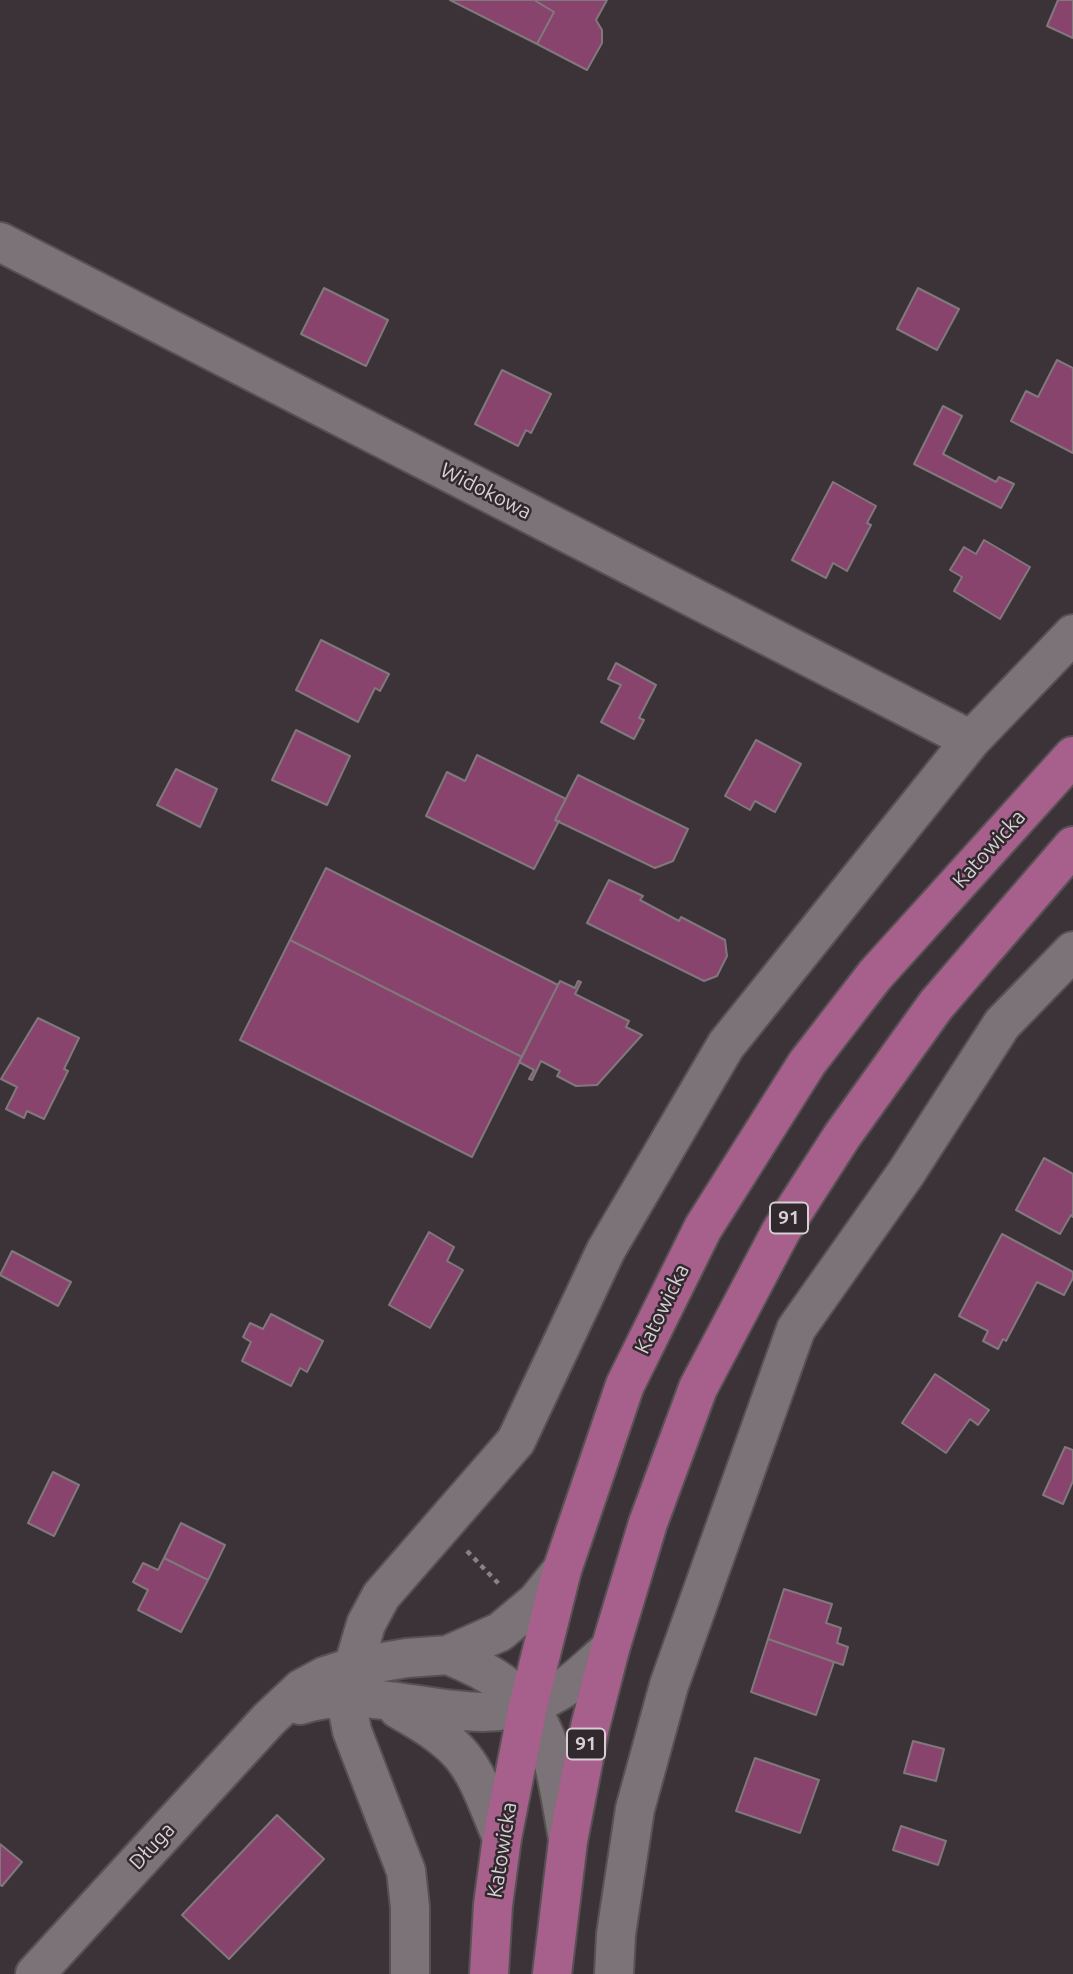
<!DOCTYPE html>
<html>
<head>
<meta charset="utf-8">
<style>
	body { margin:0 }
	canvas { display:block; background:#3b3337 }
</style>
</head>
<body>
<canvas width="1073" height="1974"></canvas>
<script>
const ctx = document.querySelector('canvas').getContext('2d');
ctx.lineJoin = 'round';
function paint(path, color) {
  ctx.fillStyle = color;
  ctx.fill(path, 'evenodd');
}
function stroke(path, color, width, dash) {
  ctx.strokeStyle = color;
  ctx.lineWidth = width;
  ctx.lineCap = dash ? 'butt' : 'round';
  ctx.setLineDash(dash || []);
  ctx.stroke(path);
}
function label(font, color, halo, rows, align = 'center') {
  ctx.font = font + ' Ubuntu,sans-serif';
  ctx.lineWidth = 5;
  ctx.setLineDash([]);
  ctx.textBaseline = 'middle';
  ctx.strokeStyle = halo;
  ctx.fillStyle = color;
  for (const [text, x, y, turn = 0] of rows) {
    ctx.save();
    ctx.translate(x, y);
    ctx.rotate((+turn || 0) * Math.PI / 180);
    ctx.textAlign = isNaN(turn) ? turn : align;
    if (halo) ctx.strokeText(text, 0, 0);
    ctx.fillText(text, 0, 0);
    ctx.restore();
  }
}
const building = new Path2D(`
	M450,0h84l20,12 -17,32z
	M534,0h73l-11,20 6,10v13l-15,27 -50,-26 17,-32z
	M1058,0h15v38l-26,-12z
	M324,288l64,32 -22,46 -65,-32z
	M918,288l41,21 -22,41 -40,-21z
	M1057,360l16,8v85l-62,-32 15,-30 12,6z
	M502,370l49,24 -20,39 -5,-3 -8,16 -43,-22z
	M943,406l19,10 -19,38 53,28 3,-5 15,7 -13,24 -87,-44z
	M833,482l43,24 -9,17 4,2 -24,46 -14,-8 -7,15 -34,-18z
	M984,540l46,27 -30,52 -46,-28 8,-14 -12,-7 14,-23 12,7z
	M321,640l68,34 -9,17 -5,-3 -17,34 -62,-32z
	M616,663l40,22 -17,33 5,2 -10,19 -33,-17 20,-37 -13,-6z
	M296,730l54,26 -23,49 -55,-25z
	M756,740l45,24 -26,48 -20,-11 -5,9 -25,-14z
	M477,755l89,44 -11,21 4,1 -25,48 -108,-53 21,-44 18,9z
	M176,769l41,20 -17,38 -43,-22z
	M578,775l110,54 -15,32 -18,7 -100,-48z
	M326,868l232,117 -36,72 -232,-117z
	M609,880l34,16 -3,4 39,21 2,-4 44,23 2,16 -10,20 -13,5 -117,-58z
	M290,940l232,117 -50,100 -232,-117z
	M560,981l15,7 3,-7 3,1 -6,12 54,27 -3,6 16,8 -45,50 -21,1 -19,-10 3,-5 -19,-10 -9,19 -3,-1 5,-9 -15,-8z
	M38,1018l41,20 -15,31 4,2 -24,48 -17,-8 -3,7 -18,-9 11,-22 -16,-8z
	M1044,1158l29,16v43l-2,-2 -11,19 -44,-24z
	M429,1232l25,15 -7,14 16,9 -33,58 -41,-23z
	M1002,1234l71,38v6l-9,17 -27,-13 -31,59 -3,-2 -5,10 -15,-8 5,-10 -29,-15z
	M12,1251l59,31 -13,24 -58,-31z
	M271,1314l52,27 -16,31 -7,-4 -9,18 -49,-25 9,-19 -8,-5 7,-14 13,6z
	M935,1374l54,36 -11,15 -8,-6 -24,34 -44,-30z
	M1065,1447l8,3v31l-10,23 -20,-9z
	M53,1472l26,13 -25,51 -26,-13z
	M181,1523l44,22 -17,35 -44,-22z
	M164,1558l44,22 -27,52 -43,-22 10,-20 -15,-8 10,-19 15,7z
	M784,1589l48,15 -6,19 15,5 -4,15 11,4 -5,18 -75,-26z
	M768,1639l66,23 -18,53 -65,-23z
	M913,1741l31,8 -8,32 -32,-8z
	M755,1758l64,22 -19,53 -64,-22z
	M277,1815l47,44 -95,100 -47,-44z
	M901,1826l45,15 -8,24 -45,-15z
	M0,1844l22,18 -20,24 -2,-1z`);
const path = new Path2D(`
	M467,1551l32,33`);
const minor = new Path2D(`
	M0,242l971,498
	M410,1974v-67l-4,-36 -54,-140 -7,-36 21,-71 15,-28 135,-155 90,-191 120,-205 245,-305 102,-106
	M614,1974l2,-40 19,-125 34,-124 127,-356 110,-156 96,-149 71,-73`);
const tertiary = new Path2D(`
	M448,1655c103,41 102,84 120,184
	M300,1705c85,-28 174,37 256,-12 20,-11 36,-29 54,-44
	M398,1709c73,41 73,54 104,129
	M35,1974l234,-255 32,-30 24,-13 28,-9 54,-9 41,-3 52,-23 37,-31 25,-31`);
const primary = new Path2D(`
	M489,1974l4,-69 9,-67 26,-132 34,-136 63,-185 78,-157 104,-165 68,-88 198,-219
	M552,1974l16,-133 22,-114 20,-78 38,-126 50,-135 83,-157 61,-95 94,-131 137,-159`);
const shields = [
	[789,1218,38],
	[586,1744,38]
];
const shieldNames = [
	["91",789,1218],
	["91",586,1744]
];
const streetNames = [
	["Widokowa",486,491,27],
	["Katowicka",989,849,-48],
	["Katowicka",662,1309,-64],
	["Długa",152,1846,-47],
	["Katowicka",502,1850,-81]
];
paint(building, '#88446c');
stroke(building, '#80787c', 2);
stroke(minor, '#585154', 42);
stroke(tertiary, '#585154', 42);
stroke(primary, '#585154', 42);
stroke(path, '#888185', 4.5, [5, 5]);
stroke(minor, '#7b7377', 38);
stroke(tertiary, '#7b7377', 38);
stroke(primary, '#a75f8b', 38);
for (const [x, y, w] of shields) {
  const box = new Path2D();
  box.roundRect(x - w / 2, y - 15.5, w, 31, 5);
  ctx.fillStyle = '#31292d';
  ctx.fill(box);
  stroke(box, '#d5d0d3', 2);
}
label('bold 19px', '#d5d0d3', null, shieldNames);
label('21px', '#d5d0d3', '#31292d', streetNames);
</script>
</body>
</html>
